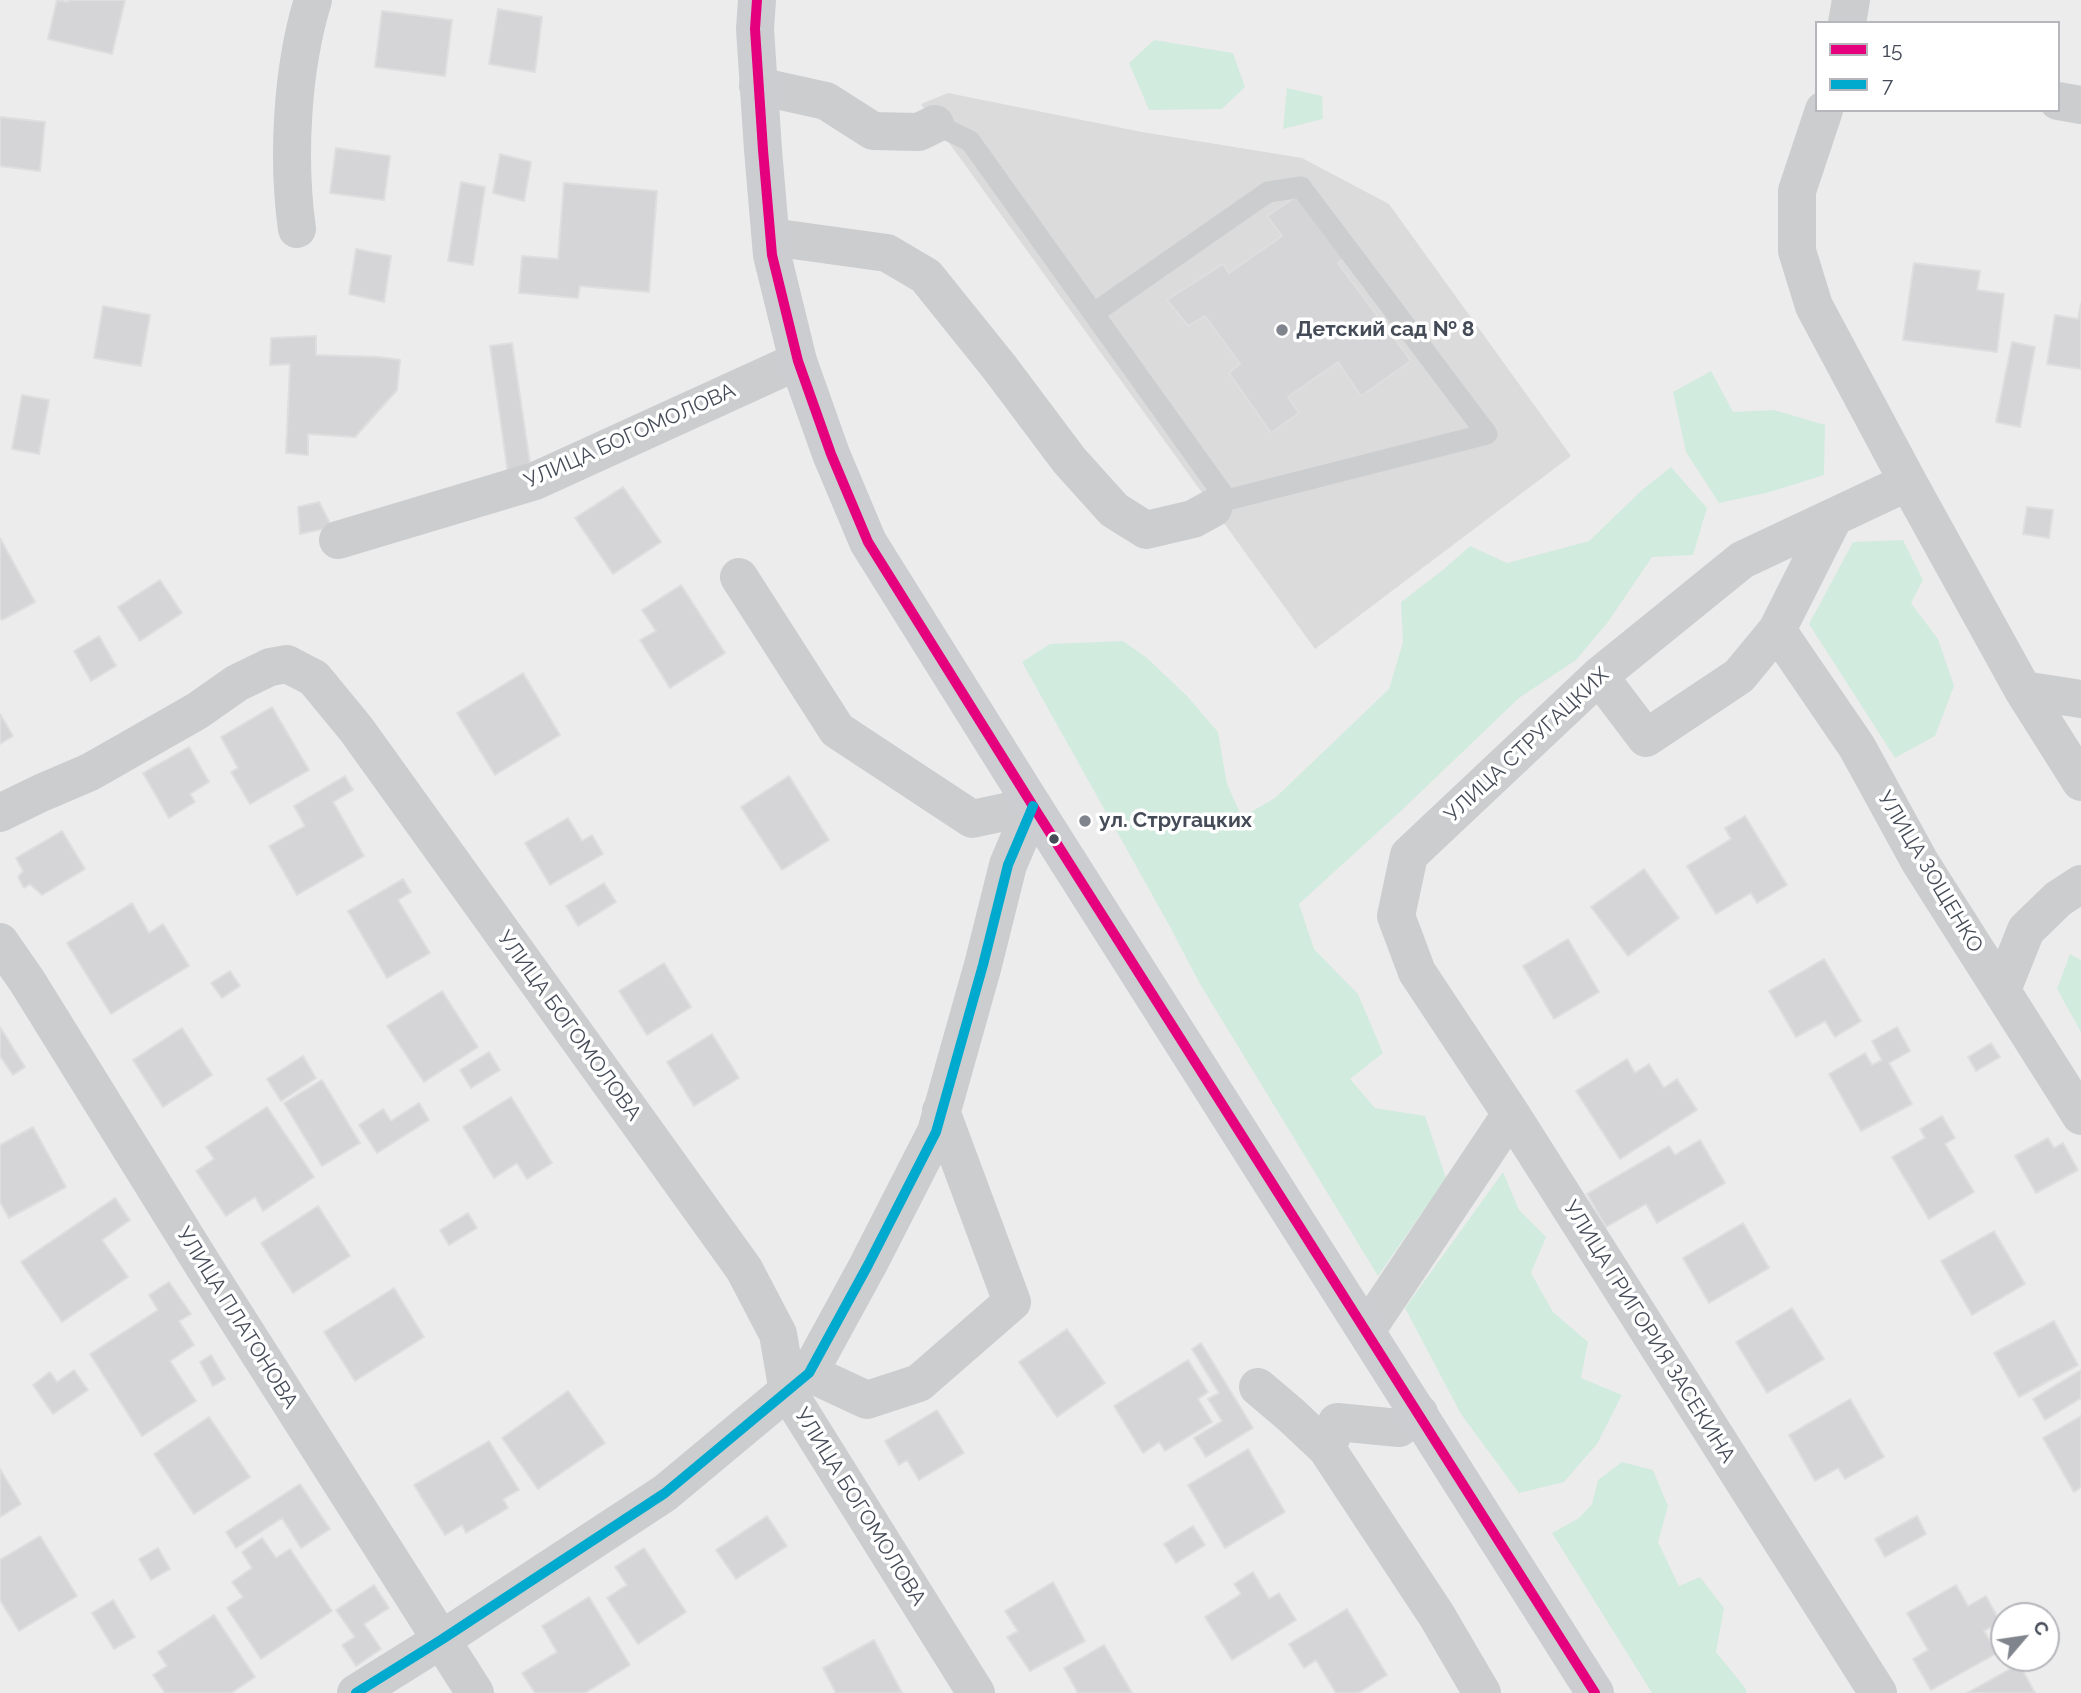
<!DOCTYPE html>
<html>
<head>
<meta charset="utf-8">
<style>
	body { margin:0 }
	#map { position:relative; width:2081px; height:1693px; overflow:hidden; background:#edecec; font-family:Raleway,sans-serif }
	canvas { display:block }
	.legend { position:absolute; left:1815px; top:21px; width:245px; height:91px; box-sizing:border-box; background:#fff; border:2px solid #b5b7bc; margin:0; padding:9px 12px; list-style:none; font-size:21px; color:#454c58 }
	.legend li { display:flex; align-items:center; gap:14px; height:35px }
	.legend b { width:35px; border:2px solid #b5b7bc }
	.north { position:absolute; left:1990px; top:1602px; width:70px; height:70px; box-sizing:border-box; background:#fff; border:2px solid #b5b7bc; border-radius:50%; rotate:61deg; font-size:19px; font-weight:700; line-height:28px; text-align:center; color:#454c58 }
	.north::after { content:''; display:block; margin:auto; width:24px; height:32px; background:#80848c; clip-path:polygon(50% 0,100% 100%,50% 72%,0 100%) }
</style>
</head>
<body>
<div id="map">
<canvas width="2081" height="1693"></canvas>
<ul class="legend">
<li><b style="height:9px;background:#e5007d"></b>15</li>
<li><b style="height:9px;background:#00a9ce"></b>7</li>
</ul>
<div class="north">С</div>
</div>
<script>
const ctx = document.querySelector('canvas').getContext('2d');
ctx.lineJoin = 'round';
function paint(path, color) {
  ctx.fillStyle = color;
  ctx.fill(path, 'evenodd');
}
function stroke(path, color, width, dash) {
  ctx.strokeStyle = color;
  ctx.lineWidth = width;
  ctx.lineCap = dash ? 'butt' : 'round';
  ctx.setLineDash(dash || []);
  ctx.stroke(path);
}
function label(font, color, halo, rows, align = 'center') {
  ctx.font = font + ' Raleway,sans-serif';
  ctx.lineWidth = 7;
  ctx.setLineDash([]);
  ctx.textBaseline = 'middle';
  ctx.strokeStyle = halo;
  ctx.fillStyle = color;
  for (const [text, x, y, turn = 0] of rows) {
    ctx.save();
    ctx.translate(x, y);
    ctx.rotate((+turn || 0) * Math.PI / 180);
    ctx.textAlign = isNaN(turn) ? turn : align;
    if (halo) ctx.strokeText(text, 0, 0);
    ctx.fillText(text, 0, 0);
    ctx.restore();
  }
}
const education = new Path2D(`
	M948,93l194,39 160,26 87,46 182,252 -256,193 -394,-545z`);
const green = new Path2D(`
	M1154,40l79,13 12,34 -23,22 -73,1 -20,-47z
	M1287,88l35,8 1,23 -40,10z
	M1711,371l22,41 41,-2 51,15 -1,50 -54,17 -51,11 -33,-51 -13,-60z
	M1671,467l36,41 -14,47 -41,2 -44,65 -32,38 -57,38 -117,112 -103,94 15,45 44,45 25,59 -33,26 25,29 50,8 21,62 -68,98 -178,-292 -31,-59 -147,-263 28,-18 73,-3 24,17 40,38 31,36 9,52 15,33 33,-19 114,-109 14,-47 -2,-40 43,-33 26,-23 37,17 82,-22 53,-51z
	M1903,540l20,40 -12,23 27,36 16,47 -19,50 -40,22 -86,-134 44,-82z
	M2070,954l11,6v72l-24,-43z
	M1503,1172l16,38 27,27 -15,36 22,39 35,30 -7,36 41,17 -25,49 -33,38 -45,11 -58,-79 -56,-106z
	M1622,1462l31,8 15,36 -10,36 21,44 21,-9 24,31 -8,44 30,37v4h-94l-100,-160 27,-15 13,-14 6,-24z`);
const building = new Path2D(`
	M57,0l11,2v-2h57l-13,54 -64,-15z
	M498,9l44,8 -7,55 -46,-8z
	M382,11l70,9 -7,56 -70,-9z
	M0,117l45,5 -5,49 -40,-5z
	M336,148l54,8 -6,44 -54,-7z
	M500,154l31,8 -7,39 -31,-8z
	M461,182l24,5 -12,78 -25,-4z
	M564,183l93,8 -8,101 -69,-6 -2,12 -59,-5 3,-37 36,3z
	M1297,196l48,62 -7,5 73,98 -50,35 -23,-34 -50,35 11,16 -28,20 -42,-60 11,-9 -35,-48 -17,10 -21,-26 56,-36 6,9 53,-37 -15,-20z
	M356,249l35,7 -7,46 -35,-8z
	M1914,263l66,8 -3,19 27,4 -7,58 -94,-12z
	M2081,304v65l-34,-5 8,-49 23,4z
	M103,306l47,9 -9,51 -47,-8z
	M316,336v19l63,2 21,3 -3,30 -42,47 -47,-3v21l-22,-2 4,-89 -20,1 1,-27z
	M2012,342l23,5 -15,80 -24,-5z
	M512,343l19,127 -23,4 -18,-128z
	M22,395l27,5 -10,54 -27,-5z
	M623,487l38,55 -48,32 -38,-56z
	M319,502l13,25 -32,7 -2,-27z
	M2027,507l26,3 -4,28 -26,-4z
	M0,538l35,64 -33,18 -2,-3z
	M160,580l22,33 -42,28 -22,-34z
	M681,585l44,68 -55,35 -30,-48 16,-9 -14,-21z
	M99,636l17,30 -25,15 -17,-30z
	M523,673l37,62 -65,40 -38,-62z
	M272,707l37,63 -59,34 -19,-32 7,-4 -17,-31z
	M0,714l13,22 -13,8z
	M189,747l20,35 -19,12 5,8 -26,16 -26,-45z
	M345,776l8,14 -20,12 31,54 -67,39 -28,-49 36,-20 -11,-20z
	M789,776l40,64 -47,30 -41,-63z
	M1745,816l42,69 -30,18 -6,-10 -35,21 -29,-48 44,-27 -6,-11z
	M568,818l14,23 10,-6 11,19 -53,31 -25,-42z
	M62,831l23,38 -43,26 -12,-11 -6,4 -6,-11 5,-6 -7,-13z
	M1644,869l35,49 -51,38 -37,-49z
	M403,879l8,13 -13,8 32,53 -43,25 -39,-67z
	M604,883l12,19 -38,24 -12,-20z
	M132,903l17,30 14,-9 26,42 -78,48 -44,-71z
	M1568,939l31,53 -45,27 -31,-53z
	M1824,959l37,62 -26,16 -10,-16 -29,16 -27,-46z
	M664,963l27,44 -44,28 -28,-44z
	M230,971l10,15 -18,12 -11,-15z
	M442,991l36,56 -54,35 -37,-56z
	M0,1027l25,40 -12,8 -13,-19z
	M1897,1027l13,24 -21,12 23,41 -51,27 -32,-57 36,-21 7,12 10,-5 -10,-19z
	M182,1028l30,47 -49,32 -30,-47z
	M712,1034l27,44 -45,28 -27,-44z
	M1991,1043l9,14 -24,14 -8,-14z
	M489,1052l11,18 -29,18 -11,-18z
	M303,1056l13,22 -35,23 -14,-22z
	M1627,1059l8,14 14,-9 15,24 13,-9 20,31 -77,49 -44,-68z
	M322,1080l38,63 -38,23 -38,-63z
	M511,1097l41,66 -25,16 -10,-16 -23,15 -31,-51z
	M419,1103l10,17 -52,33 -18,-28 24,-16 8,12z
	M267,1107l47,70 -51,34 -8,-14 -29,19 -30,-45 18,-12 -8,-12z
	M1942,1116l13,22 -10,6 29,48 -45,27 -37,-62 33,-19 -5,-9z
	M33,1127l33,60 -57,31 -9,-16v-57z
	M2048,1138l6,10 9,-5 15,27 -42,23 -21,-37z
	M1700,1140l25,43 -68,40 -11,-19 -40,23 -19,-33 82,-48 6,9z
	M115,1198l15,22 -28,20 26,37 -66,45 -41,-60z
	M318,1206l32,50 -57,37 -32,-50z
	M468,1213l9,15 -28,17 -9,-15z
	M1743,1223l26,45 -60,35 -26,-45z
	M1994,1231l31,53 -53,31 -31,-54z
	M169,1282l22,32 -12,7 15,24 -24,16 26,40 -54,35 -52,-82 68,-44 -9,-15z
	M394,1288l30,49 -69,44 -31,-49z
	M1792,1308l32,51 -57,34 -31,-51z
	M2054,1321l24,44 -59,32 -25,-44z
	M1067,1329l38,54 -48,34 -38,-55z
	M1201,1343l52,85 -47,29 -12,-19 28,-17 -14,-22 11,-6 -27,-44z
	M211,1355l14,24 -12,7 -13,-24z
	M1188,1360l20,32 -10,7 14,23 -47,29 -6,-9 -16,11 -29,-47z
	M74,1370l14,20 -35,24 -20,-29 17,-13 7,10z
	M2081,1370v28l-36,22 -12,-21z
	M568,1391l37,52 -67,46 -36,-51z
	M1850,1399l34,58 -39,22 -7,-11 -23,13 -26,-46z
	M937,1410l27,43 -45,27 -12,-20 -8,5 -14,-24z
	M2081,1416v71l-7,5 -31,-54z
	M209,1417l41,60 -56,37 -40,-60z
	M489,1441l30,49 -16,9 5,9 -42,25 -4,-8 -17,10 -31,-50z
	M1248,1449l37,63 -60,36 -37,-63z
	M0,1469l21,35 -21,13z
	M300,1484l30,45 -29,19 -19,-30 -46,30 -10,-16z
	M767,1516l20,30 -51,33 -20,-29z
	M1917,1516l9,18 -41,23 -10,-18z
	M1193,1526l12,19 -29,18 -12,-19z
	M40,1536l37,60 -58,35 -19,-31v-40z
	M262,1538l14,20 14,-9 42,62 -71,48 -34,-51 16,-11 -11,-15 20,-14 -10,-16z
	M158,1548l12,21 -19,11 -12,-21z
	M644,1548l42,64 -48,32 -31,-46 20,-13 -12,-18z
	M1253,1572l16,27 10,-6 17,27 -64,40 -27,-43 36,-23 -7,-10z
	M1053,1582l32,59 -55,30 -23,-34 11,-6 -13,-20z
	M374,1585l15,23 -25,16 17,25 -25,17 -14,-21 13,-8 -19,-27z
	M1956,1585l12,21 18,-10 14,26 -16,9 13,22 -66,37 -18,-31 15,-9 -21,-37z
	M589,1597l41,68 -45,28h-50l-13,-20 35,-21 -15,-26z
	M113,1600l22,37 -21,12 -22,-36z
	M1347,1609l40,66 -29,18h-22l-20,-33 -12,8 -15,-24z
	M214,1615l41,62 -24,16h-66l-12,-18 14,-9 -9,-14z
	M874,1640l28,53h-66l-13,-25z
	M1104,1645l28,48h-54l-14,-25z
	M2019,1664l16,29h-68z`);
const service = new Path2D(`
	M935,124l35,17 257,359 260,-66 -186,-247 -33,5 -174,121`);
const minor = new Path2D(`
	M1847,23l4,-23
	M758,86l68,15 47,30 46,1 16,-8
	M2058,101l23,4
	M1824,110l-27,81v60l17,55 94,176 115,208 58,92
	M297,229c-10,-71 -5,-161 16,-229
	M771,237l116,16 39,23 74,92 69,92 45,50 32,20 47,-11 20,-11
	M338,540l197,-59 263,-120
	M739,577l98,153 135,89 61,-13
	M1777,630l80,117 63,115 161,254
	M1599,676l47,62 93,-62 38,-46 57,-113
	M2023,690l58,9
	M0,813l41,-20 49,-21 107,-61 40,-28 33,-16 17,-3 27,14 42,51 388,540 34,65 10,58 188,301
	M0,942l27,39 176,284 272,428
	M2002,990l24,-60 32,-31 23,-15
	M1366,1331l145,-217
	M809,1373l58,27 52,-17 93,-81 -71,-191
	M1258,1387l33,28 36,34 10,-27 62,6 20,-15
	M1327,1449l110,167 45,77
	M356,1693l85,-53 224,-147 144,-120 59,-108 68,-133 47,-167 25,-100 25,-59
	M1878,1693l-367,-579 -94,-142 -21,-56 13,-61 190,-179 143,-116 166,-78`);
const secondary = new Path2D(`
	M757,0l-2,29 8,121 9,105 26,106 33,93 37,88 165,264 562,887`);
const bus1 = new Path2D(`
	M757,0l-2,29 8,121 9,105 26,106 33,93 37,88 165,264 562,887`);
const bus2 = new Path2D(`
	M356,1693l85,-53 224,-147 144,-120 59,-108 68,-133 47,-167 25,-100 25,-59`);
const markers = [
	[1282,330,7,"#80848c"],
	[1085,821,7,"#80848c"],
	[1054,839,6,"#454c58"]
];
const poiNames = [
	["Детский сад № 8",1296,330],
	["ул. Стругацких",1099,821]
];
const streetNames = [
	["УЛИЦА БОГОМОЛОВА",630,436,-24],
	["УЛИЦА СТРУГАЦКИХ",1527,745,-43],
	["УЛИЦА ЗОЩЕНКО",1930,872,59],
	["УЛИЦА БОГОМОЛОВА",569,1026,54],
	["УЛИЦА ПЛАТОНОВА",237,1318,58],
	["УЛИЦА ГРИГОРИЯ ЗАСЕКИНА",1649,1332,58],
	["УЛИЦА БОГОМОЛОВА",860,1507,58]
];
paint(education, '#dbdbdc');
paint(green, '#d2ebdf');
paint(building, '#d5d4d7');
stroke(building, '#dededf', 2);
stroke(service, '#cbcdcf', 21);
stroke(minor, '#cbcdcf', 38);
stroke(secondary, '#cbcdd1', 38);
stroke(bus1, '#e5007d', 10);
stroke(bus2, '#00a9ce', 10);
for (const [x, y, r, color] of markers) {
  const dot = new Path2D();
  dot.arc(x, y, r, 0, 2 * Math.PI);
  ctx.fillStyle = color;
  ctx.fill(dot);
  stroke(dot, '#fff', 2.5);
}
label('bold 21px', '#454c58', '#fff', poiNames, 'left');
label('21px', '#454c58', '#fff', streetNames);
</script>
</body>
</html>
